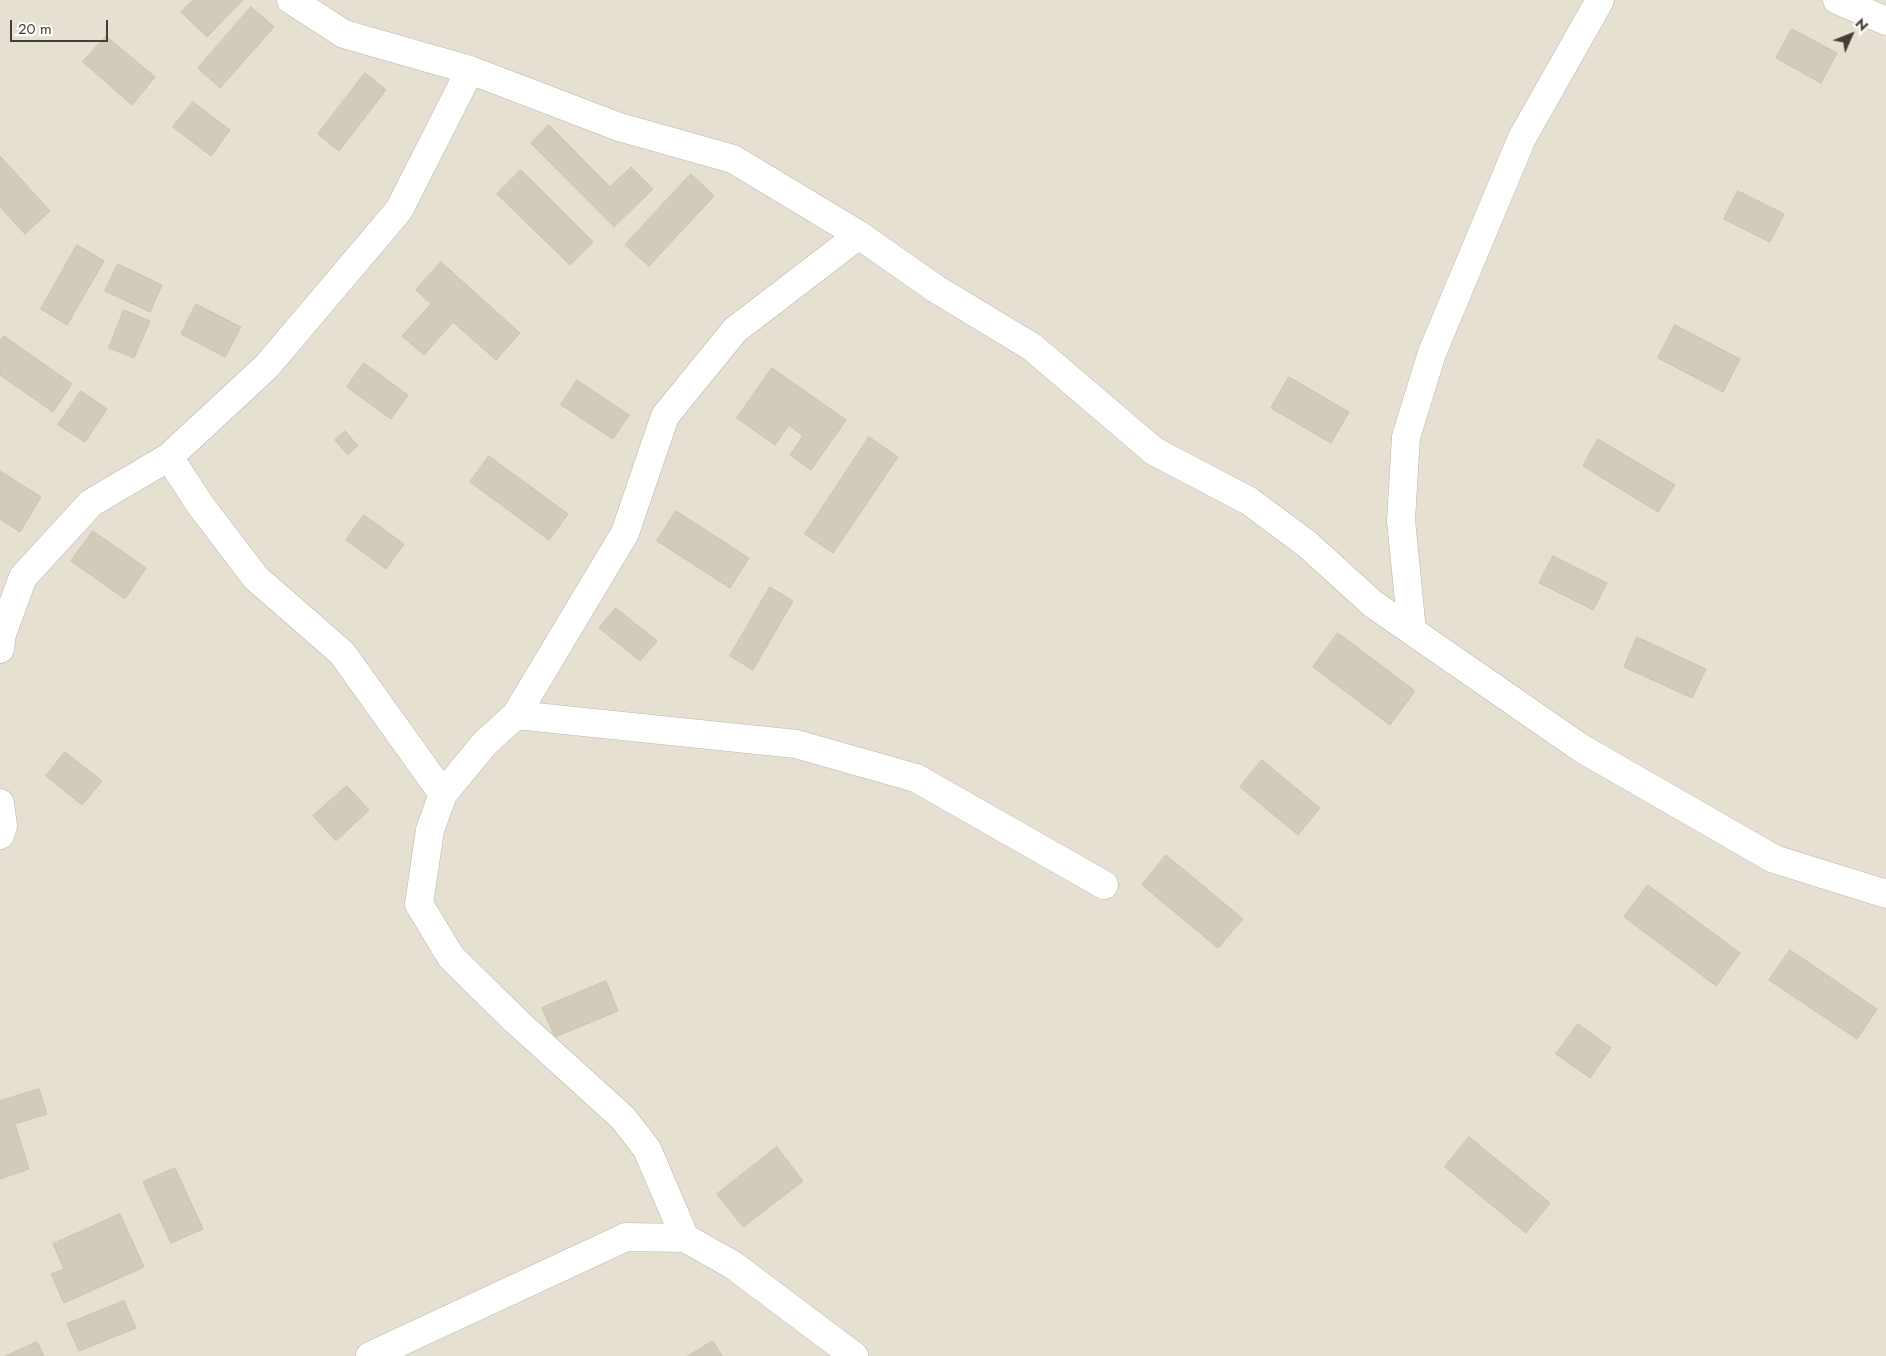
<!DOCTYPE html>
<html>
<head>
<meta charset="utf-8">
<style>
	body { margin:0 }
	#map { position:relative; width:1886px; height:1356px; overflow:hidden; background:#f1eee4; font-family:Jost,sans-serif }
	canvas { display:block }
	.north { position:absolute; left:1826px; top:10px; width:50px; height:50px; -webkit-text-stroke:4px #fff; paint-order:stroke; rotate:46deg; font-size:14px; font-weight:700; line-height:20px; text-align:center; color:#433e34 }
	.north::after { content:''; display:block; margin:auto; width:18px; height:22px; background:#433e34; clip-path:polygon(50% 0,100% 100%,50% 72%,0 100%) }
	.scale { position:absolute; left:10px; top:20px; width:98px; height:22px; box-sizing:border-box; border:2px solid #433e34; border-top:0; padding-left:6px; font-size:15px; line-height:18px; white-space:nowrap; color:#433e34; -webkit-text-stroke:4px #fff; paint-order:stroke }
</style>
</head>
<body>
<div id="map">
<canvas width="1886" height="1356"></canvas>
<div class="north">N</div>
<div class="scale">20 m</div>
</div>
<script>
const ctx = document.querySelector('canvas').getContext('2d');
ctx.lineJoin = 'round';
function paint(path, color) {
  ctx.fillStyle = color;
  ctx.fill(path, 'evenodd');
}
function stroke(path, color, width, dash) {
  ctx.strokeStyle = color;
  ctx.lineWidth = width;
  ctx.lineCap = dash ? 'butt' : 'round';
  ctx.setLineDash(dash || []);
  ctx.stroke(path);
}
const residential = new Path2D(`
	M0,0h1886v1356h-1886z`);
const building = new Path2D(`
	M193,0h50l-36,37 -26,-25z
	M251,7l23,20 -54,61 -22,-20z
	M1792,29l45,24 -16,30 -45,-25z
	M106,36l49,41 -23,28 -49,-43z
	M365,73l21,17 -47,61 -21,-17z
	M193,102l37,28 -19,26 -38,-29z
	M549,125l61,62 21,-20 22,22 -39,38 -83,-84z
	M0,156l50,55 -25,23 -25,-27z
	M521,170l72,72 -23,23 -73,-71z
	M691,174l23,22 -65,70 -24,-21z
	M1738,191l46,23 -14,28 -46,-23z
	M77,245l27,16 -37,64 -26,-16z
	M441,262l79,71 -24,27 -43,-38 -29,33 -22,-19 29,-32 -15,-14z
	M118,264l44,21 -12,27 -45,-21z
	M196,304l45,23 -16,30 -44,-23z
	M124,310l26,11 -16,37 -25,-10z
	M1675,325l65,34 -17,33 -65,-34z
	M4,336l68,48 -19,28 -53,-37v-34z
	M364,363l44,32 -17,24 -44,-32z
	M772,368l74,52 -35,50 -21,-15 13,-19 -14,-11 -14,20 -38,-27z
	M1289,377l60,35 -18,31 -60,-35z
	M577,380l52,35 -16,24 -52,-34z
	M81,391l26,18 -22,33 -27,-17z
	M345,431l13,15 -10,9 -13,-15z
	M869,437l29,20 -65,96 -28,-19z
	M1598,439l77,46 -17,27 -75,-46z
	M489,456l79,58 -19,26 -79,-58z
	M0,471l41,26 -21,35 -20,-13z
	M676,511l73,47 -19,30 -73,-47z
	M364,515l40,29 -18,25 -40,-29z
	M93,531l53,37 -21,31 -54,-38z
	M1553,556l54,27 -14,27 -54,-27z
	M770,587l23,14 -40,69 -23,-14z
	M616,608l41,33 -17,20 -41,-33z
	M1338,633l77,58 -25,34 -77,-58z
	M1637,637l69,32 -14,29 -68,-31z
	M65,752l37,29 -20,24 -36,-29z
	M1262,760l58,48 -22,27 -58,-48z
	M347,786l22,24 -33,31 -23,-25z
	M1166,855l77,64 -25,29 -76,-63z
	M1648,885l92,68 -24,33 -92,-69z
	M1790,950l87,59 -20,30 -88,-59z
	M606,981l12,30 -63,26 -13,-29z
	M1578,1024l33,24 -21,30 -34,-24z
	M39,1089l8,25 -32,10 14,45 -29,10v-78z
	M1469,1137l81,66 -24,30 -81,-66z
	M777,1147l26,34 -60,46 -26,-33z
	M175,1168l28,61 -32,14 -28,-61z
	M120,1214l24,53 -80,36 -13,-29 13,-5 -11,-25z
	M124,1301l12,27 -57,23 -12,-27z
	M713,1341l9,15h-34z
	M37,1342l7,14h-38z`);
const minor = new Path2D(`
	M291,0l53,34 126,36 149,57 114,32 126,76 77,54 96,58 122,104 95,50 58,43 66,60 208,144 193,111 112,35
	M1837,0l49,21
	M169,457l32,49 55,72 86,75 101,141 -13,36 -11,74 32,53 64,63 108,98 24,31 38,89
	M1412,631l-11,-111 5,-83 26,-84 90,-215 78,-138
	M0,649l2,-15 21,-57 68,-74 78,-46 98,-91 132,-156 71,-140
	M516,715l280,29 120,34 188,107
	M443,794l42,-51 31,-28 109,-182 40,-117 70,-86 124,-95
	M0,803l3,23 -3,9
	M370,1356l256,-119 59,1 48,27 121,91`);
paint(residential, '#e5e0d2');
paint(building, '#d2caba');
stroke(building, '#ccc3ae', 1);
stroke(minor, '#bcb6a7', 29);
stroke(minor, '#fff', 28);
</script>
</body>
</html>
